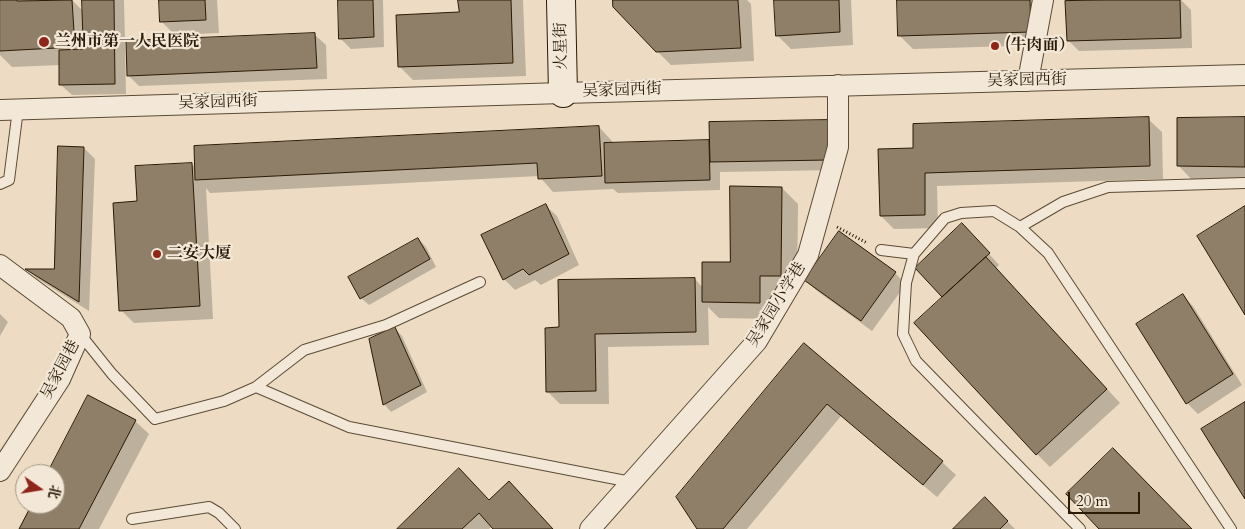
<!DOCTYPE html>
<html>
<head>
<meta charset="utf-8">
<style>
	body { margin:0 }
	#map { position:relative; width:1245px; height:529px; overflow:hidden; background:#eddcc3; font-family:Cardo,"Noto Serif SC",serif }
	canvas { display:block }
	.north { position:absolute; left:15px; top:464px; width:50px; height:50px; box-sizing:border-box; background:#f3e8d8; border:1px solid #a39684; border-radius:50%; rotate:103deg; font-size:14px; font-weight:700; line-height:20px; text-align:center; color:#2a1a06 }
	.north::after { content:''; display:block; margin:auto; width:18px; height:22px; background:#8f2418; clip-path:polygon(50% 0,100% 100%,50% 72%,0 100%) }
	.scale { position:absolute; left:1068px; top:492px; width:72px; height:22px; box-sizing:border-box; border:2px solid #2a1a06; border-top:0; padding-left:6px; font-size:15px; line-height:18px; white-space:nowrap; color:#2a1a06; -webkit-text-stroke:4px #f3e8d8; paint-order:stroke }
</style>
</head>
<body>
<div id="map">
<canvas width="1245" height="529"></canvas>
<div class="north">北</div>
<div class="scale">20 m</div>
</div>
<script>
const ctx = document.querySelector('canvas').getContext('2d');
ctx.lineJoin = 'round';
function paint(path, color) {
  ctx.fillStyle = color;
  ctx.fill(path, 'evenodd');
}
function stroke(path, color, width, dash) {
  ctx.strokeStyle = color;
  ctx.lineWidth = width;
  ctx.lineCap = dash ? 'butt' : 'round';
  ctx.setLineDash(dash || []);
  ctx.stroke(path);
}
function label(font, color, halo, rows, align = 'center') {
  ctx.font = font + ' Cardo,"Noto Serif SC",serif';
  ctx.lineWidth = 4.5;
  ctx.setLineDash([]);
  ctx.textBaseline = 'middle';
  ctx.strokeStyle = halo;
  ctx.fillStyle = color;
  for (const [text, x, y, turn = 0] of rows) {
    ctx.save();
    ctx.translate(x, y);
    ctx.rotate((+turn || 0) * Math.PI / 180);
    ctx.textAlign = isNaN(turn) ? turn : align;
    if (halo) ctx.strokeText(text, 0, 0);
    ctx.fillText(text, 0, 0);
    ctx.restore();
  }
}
const shadow = new Path2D(`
	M0,0h32v2l40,-2 12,12 -1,-12h41l1,42 190,-7 11,10 1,34 -188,7 -11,-11 -1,-33h-2l1,52 -54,1 -11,-10 -1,-20 -48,2 -12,-12z
	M161,0h56l2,33 -44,2 -14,-14z
	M339,0h44l1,47 -33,2 -11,-11z
	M460,0h63l3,76 -113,4 -13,-13 60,-54z
	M614,0h133l4,4 3,57 -83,4 -14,-14z
	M776,0h75l2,45 -62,4 -14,-14z
	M899,0h143l1,45 -130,4 -13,-13z
	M1152,0h29l10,10 1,38 -113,3 -11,-11z
	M1245,118v61h-54l-13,-14z
	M1148,119l14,13 1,47 -226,7 1,42 -44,1 -13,-13 34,-67z
	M827,122l11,48 -118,2v18l-102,3 -5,-4 -60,3 -14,-16 -329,17 -4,-5 7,131 -79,4 -13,-13 17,-108 54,-38 4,5 403,-42 13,14v3l98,-3z
	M84,148l11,11 -6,152 -51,-32 -10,-9h27z
	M782,188l16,16 -1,88 -21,27 -57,-1 -11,-11 1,38 -101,2 1,57h-49l-13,-13 13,-63 135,-49 8,9 28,-24z
	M546,206l11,10 22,49 -38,20 -6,-5 -20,10 -11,-11z
	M839,232l56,41 11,11 -34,47 -56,-41 -10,-10z
	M973,236l26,29 -3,3 124,135 -70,64 -13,-13 -93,-157 -28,-29z
	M418,239l8,8 10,20 -67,38 -8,-7z
	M1183,296l10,10 49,79 -44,29 -11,-11z
	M0,314l8,8 -8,14z
	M395,329l7,7 25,56 -36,20 -7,-8z
	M805,345l137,117 14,13 -19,22 -96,-81 -94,113h-49z
	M135,421l14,13 -50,95h-79l13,-25h22v-30h-6z
	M985,499l30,30h-61z
	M489,501l64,28h-58l-3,-3 -3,3h-91z`);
const building = new Path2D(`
	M0,0h17v1l55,-1 3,47 -75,4z
	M82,0h32l1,84 -56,1v-35l24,-1z
	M159,0h46l1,20 -46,2z
	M338,0h35l1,37 -35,2z
	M458,0h53l2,63 -115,4 -2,-52 63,-3z
	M613,0h125l3,48 -85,4 -43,-45z
	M774,0h65l1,32 -64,4z
	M897,0h133l1,32 -133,4z
	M1108,0h72l1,38 -114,3 -2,-40z
	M315,33l2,35 -190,8 -1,-35z
	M1149,117l1,49 -225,7v42l-45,1 -2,-67 35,-1v-24z
	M1245,117v50l-68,-1v-48z
	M828,120v40l-118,2 -1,-40z
	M599,126l3,50 -64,3 -1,-16 -342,17 -1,-34z
	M709,140l1,40 -105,3 -1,-40z
	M58,146l26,1 -5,155 -54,-33h29z
	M192,163l8,143 -81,5 -6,-108 24,-2 -2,-35z
	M730,186l52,1 -1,89h-21v27l-58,-1v-40h28z
	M546,204l23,50 -40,21 -6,-6 -20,11 -22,-45z
	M1245,206v109l-48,-79z
	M962,223l28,30 -48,44 -27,-29z
	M839,231l57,41 -35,49 -57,-41z
	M418,238l12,21 -70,40 -12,-22z
	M986,257l121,132 -71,66 -122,-132z
	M695,278l1,54 -101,2 1,57 -50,1 -1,-64 14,-1 -1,-47z
	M1183,294l50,80 -47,30 -50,-80z
	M395,327l26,58 -38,20 -14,-66z
	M804,343l139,118 -20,24 -96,-81 -104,125h-26l-21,-32z
	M88,395l48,25 -57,109h-60l13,-25h23v-30h-8z
	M1245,402v97l-44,-70z
	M1113,448l79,81h-93l-33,-35z
	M459,468l30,32 20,-19 44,48h-60l-14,-16 -17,16h-65z
	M985,497l23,24 -8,8h-47z`);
const path = new Path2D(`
	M837,227l30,16`);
const lane = new Path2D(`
	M0,184l9,-4 9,-71
	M1020,227l43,-25 45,-15 137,-4
	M881,250l33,4
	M80,334l32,40 43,45 69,-18 32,-14 93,40 282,55
	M256,387l48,-37 82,-25 94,-43
	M132,519l77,-12 10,6 16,16
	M1080,529l-164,-168 -13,-27 3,-51 8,-29 31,-36 16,-5 33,-2 26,16 28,26 183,276`);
const street = new Path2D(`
	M1028,81l15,-81
	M0,110l563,-17 682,-18
	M0,265l71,53 9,16 -20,45 -60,92
	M590,529l167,-188 51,-86 30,-108v-62`);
const secondary = new Path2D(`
	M561,0l2,93`);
const markers = [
	[44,42,6,"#8f2418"],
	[995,46,5,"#8f2418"],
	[157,254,5,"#8f2418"]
];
const poiNames = [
	["兰州市第一人民医院",55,42],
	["(牛肉面）",1005,46],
	["二安大厦",167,254]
];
const streetNames = [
	["火星街",562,46,-91],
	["吴家园西街",1027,81,-1],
	["吴家园西街",622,91,-2],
	["吴家园西街",218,103,-2],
	["吴家园小学巷",777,305,-58],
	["吴家园巷",61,370,-62]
];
paint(shadow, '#0003');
paint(building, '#8f7f68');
stroke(building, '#2a1a06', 1);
stroke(lane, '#5b4a35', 12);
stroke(street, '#5b4a35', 22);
stroke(secondary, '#2a1a06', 30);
stroke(path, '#2a1a06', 3, [1, 2.5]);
stroke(lane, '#f3e8d8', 10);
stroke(street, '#f3e8d8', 20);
stroke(secondary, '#f3e8d8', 28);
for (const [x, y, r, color] of markers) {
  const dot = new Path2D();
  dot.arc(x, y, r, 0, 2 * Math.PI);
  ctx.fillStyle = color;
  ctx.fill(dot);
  stroke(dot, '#f3e8d8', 2);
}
label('bold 16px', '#2a1a06', '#f3e8d8', poiNames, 'left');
label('16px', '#2a1a06', '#f3e8d8', streetNames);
</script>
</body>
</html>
